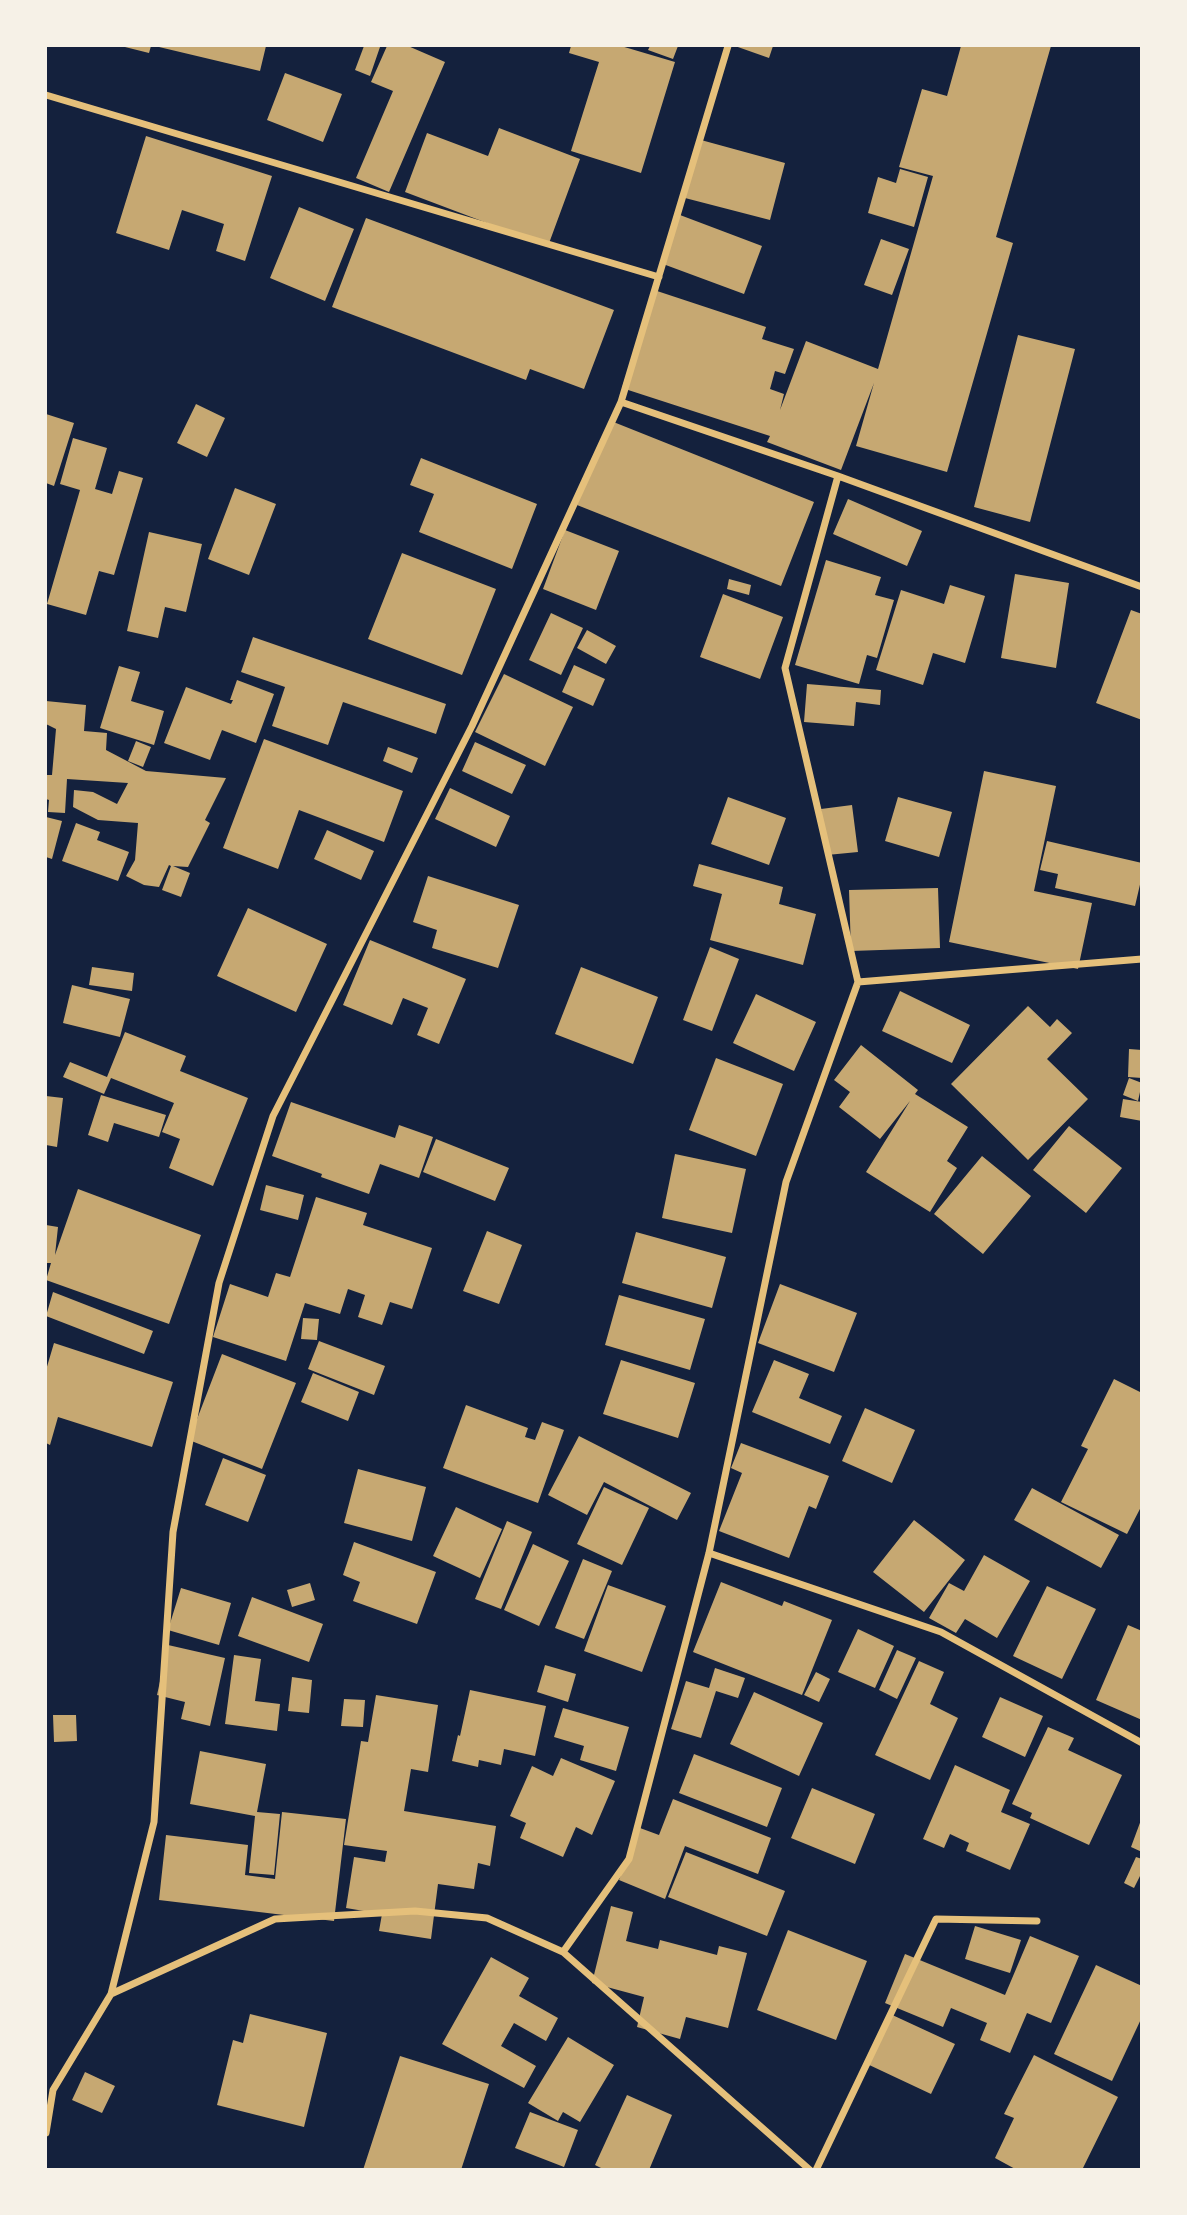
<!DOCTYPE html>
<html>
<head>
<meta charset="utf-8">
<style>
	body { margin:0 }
	#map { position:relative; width:1187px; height:2215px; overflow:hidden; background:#14213d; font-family:Quicksand,sans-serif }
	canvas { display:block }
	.frame { position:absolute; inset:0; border:47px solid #f6f1e7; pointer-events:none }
</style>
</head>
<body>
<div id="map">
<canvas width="1187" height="2215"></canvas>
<div class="frame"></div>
</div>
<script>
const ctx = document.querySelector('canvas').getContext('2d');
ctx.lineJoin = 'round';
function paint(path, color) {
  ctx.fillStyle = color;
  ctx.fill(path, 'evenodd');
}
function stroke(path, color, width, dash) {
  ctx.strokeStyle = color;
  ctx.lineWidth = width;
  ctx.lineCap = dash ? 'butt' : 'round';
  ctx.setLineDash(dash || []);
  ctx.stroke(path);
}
const building = new Path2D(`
	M121,46h30l-2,7z
	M364,46l16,1 -10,29 -15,-6z
	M387,46h21l37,16 -56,130 -33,-14 37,-87 -22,-9z
	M571,46h50l54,16 -34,111 -70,-22 28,-89 -30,-9z
	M650,46h28l-5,13 -25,-9z
	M735,46h38l-4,12z
	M961,46h90l-55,191 17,6 -66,229 -91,-26 18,-63 -33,87 -74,-28 3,-6 -148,-48 32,-98 112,37 -4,12 32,10 -9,25 -10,-3 -5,18 14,5 -4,16 26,-69 72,28 55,-193 -34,-9 23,-78 25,7z
	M159,47v-1h107l-6,25z
	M285,73l57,21 -19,48 -56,-22z
	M499,128l81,31 -32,87 -143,-54 22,-59 61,23z
	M146,136l126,40 -27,85 -29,-10 8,-27 -42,-14 -13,40 -53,-17z
	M701,140l84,23 -15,57 -85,-22z
	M900,169l28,8 -14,50 -46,-14 10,-36 18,6z
	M299,207l55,22 -29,72 -55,-23z
	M680,215l82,31 -18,48 -81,-30z
	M366,218l248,92 -30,79 -54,-20 -4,11 -194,-73z
	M881,239l28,10 -17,46 -28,-10z
	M1018,335l57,14 -45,173 -56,-15z
	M196,404l29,14 -18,39 -30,-14z
	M46,414l28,9 -20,63 -8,-3z
	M611,421l203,81 -33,84 -204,-81z
	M73,438l34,10 -12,41 17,5 7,-23 24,7 -29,97 -15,-4 -13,44 -39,-11 33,-114 -20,-6z
	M421,458l116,46 -25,65 -93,-37 15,-38 -24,-9z
	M235,488l41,16 -27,71 -41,-16z
	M848,499l74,32 -15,35 -74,-32z
	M565,530l54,21 -23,59 -53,-21z
	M149,532l53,12 -16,68 -21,-5 -7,31 -31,-7z
	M402,553l94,36 -34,86 -94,-36z
	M826,560l55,17 -6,18 19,5 -17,58 -10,-3 -8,29 -64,-19z
	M1015,574l54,9 -13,85 -55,-10z
	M729,579l22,6 -2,10 -22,-6z
	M950,585l35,11 -20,67 -32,-10 -10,32 -47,-15 25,-80 43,14z
	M723,594l60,23 -23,62 -60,-22z
	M1131,610l11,4v106l-46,-17z
	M551,613l32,15 -22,47 -32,-15z
	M587,630l29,16 -10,18 -29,-16z
	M253,637l193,67 -10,30 -93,-32 -15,43 -56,-19 13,-39 -44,-15z
	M574,665l31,14 -12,27 -31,-14z
	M119,666l21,6 -9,29 33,10 -10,34 -54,-17z
	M504,674l69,33 -28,59 -70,-34z
	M237,680l37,14 -18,49 -34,-13 -12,30 -46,-17 22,-56 45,17 2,-4h-3z
	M807,684l74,6 -1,15 -24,-3 -2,24 -50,-4z
	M46,701l40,4 -2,26 23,2 -1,17 40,21 80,7 -21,42 5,3 -22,44 -15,-1 17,7 -9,24 -19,-7 9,-24 -2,-1 -10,22 -15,-2 -18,-9 9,-16 3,-37 -40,-3 -25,-13 1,-17 19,2 24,12 11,-21 -61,-4 -2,34 -17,-1 1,-12 -3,-1v-24h6l4,-46 -10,-5z
	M264,739l139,52 -19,51 -85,-32 -21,59 -55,-21z
	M136,741l15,6 -8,20 -15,-6z
	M475,742l51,23 -14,29 -50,-23z
	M388,747l30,11 -6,15 -29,-12z
	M984,771l72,15 -22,105 58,12 -14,66 -129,-27z
	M450,788l60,28 -14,31 -61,-28z
	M728,797l58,21 -17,47 -58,-21z
	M898,797l54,15 -13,45 -54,-16z
	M852,805l6,47 -31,3 -6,-46z
	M46,817l16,4 -10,38 -6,-2z
	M76,823l24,9 -3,8 32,12 -11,29 -56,-20z
	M327,830l47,21 -13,29 -47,-21z
	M1047,841l95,22v13l-7,30 -80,-18 3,-14 -18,-4z
	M699,864l84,23 -4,17 37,10 -13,51 -93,-25 12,-46 -29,-8z
	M428,876l91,29 -21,63 -66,-20 5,-18 -24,-8z
	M938,888l2,60 -89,3 -2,-61z
	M248,908l79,36 -31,68 -79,-36z
	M370,940l96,39 -27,65 -22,-9 11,-27 -25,-10 -11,27 -49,-20z
	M710,947l29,12 -27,72 -29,-11z
	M92,967l42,6 -2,18 -43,-6z
	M581,967l77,30 -25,67 -78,-30z
	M72,985l58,14 -10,38 -57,-14z
	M900,991l70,34 -18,38 -70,-32z
	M756,994l60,28 -22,49 -61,-28z
	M1028,1006l22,21 7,-8 15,14 -25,26 41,40 -60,61 -77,-76z
	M125,1032l61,24 -6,15 68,27 -35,88 -44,-18 11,-29 -18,-7 12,-29 -63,-25 -7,16 -41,-17 7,-15 37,15z
	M861,1045l57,45 -3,4 53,33 -21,34 10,7 -27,44 -64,-40 44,-71 -30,38 -41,-32 11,-15 -16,-12z
	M1129,1049l13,1v28l-14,-1z
	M716,1058l67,26 -27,72 -67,-26z
	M1129,1078l13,5 -4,18 -15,-6z
	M101,1095l65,20 -7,22 -45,-14 -6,19 -20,-7z
	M46,1096l17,2 -6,49 -11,-2z
	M1123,1099l19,3v19l-22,-4z
	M291,1102l104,36 4,-13 34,12 -14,41 -39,-14 -11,30 -48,-17 1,-3 -50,-18z
	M1069,1126l53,42 -36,45 -53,-43z
	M436,1139l73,29 -14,33 -72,-29z
	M675,1154l71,15 -14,64 -70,-15z
	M982,1156l49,40 -48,58 -49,-40z
	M266,1185l38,10 -6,25 -38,-10z
	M78,1189l123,46 -32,89 -123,-44 5,-17h-5v-38l12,2 -3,28z
	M316,1197l51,16 -4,12 69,23 -20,61 -22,-7 -8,23 -24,-8 7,-22 -17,-6 -8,25 -35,-11 -19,58 -73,-24 17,-53 38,13 8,-24 14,4z
	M487,1231l35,14 -23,59 -36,-13z
	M636,1232l90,25 -14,51 -90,-25z
	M780,1284l77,29 -23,59 -76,-29z
	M53,1292l100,39 -9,23 -98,-38z
	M619,1295l86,24 -15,51 -85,-25z
	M303,1318l16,1 -2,21 -16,-1z
	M319,1341l66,25 -11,29 -66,-26z
	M54,1343l119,39 -21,65 -94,-30 -8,28 -4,-2v-73z
	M222,1354l74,29 -34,86 -73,-29z
	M621,1360l74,23 -17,55 -75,-24z
	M774,1360l35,14 -10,24 43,18 -12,28 -78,-32z
	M313,1373l46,19 -11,29 -47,-19z
	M1114,1379l28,14v112l-15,29 -66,-32 27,-53 -7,-3z
	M466,1405l62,23 -3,9 10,3 7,-18 22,8 -26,73 -95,-35z
	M865,1408l50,22 -23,53 -50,-22z
	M579,1436l112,57 -14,27 -73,-38 -17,33 -39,-20z
	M741,1443l88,33 -13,33 -7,-3 -20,52 -70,-27 23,-58 -11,-5z
	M223,1458l43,17 -18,47 -43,-17z
	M358,1469l68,18 -14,54 -68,-18z
	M604,1487l45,21 -27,57 -45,-21z
	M1032,1488l87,47 -18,33 -87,-48z
	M456,1507l46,22 -22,49 -47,-22z
	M914,1520l51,40 -41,52 -51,-40z
	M507,1521l25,11 -31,77 -26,-10z
	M354,1542l82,30 -19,52 -64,-23 7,-19 -17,-7z
	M533,1544l36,17 -30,65 -35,-16z
	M984,1555l46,26 -33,57 -32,-19 -9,14 -27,-15 20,-35 15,8z
	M583,1559l29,12 -28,68 -29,-11z
	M721,1582l61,24 2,-5 48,19 -30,75 -109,-43z
	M310,1583l5,17 -23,7 -5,-17z
	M608,1585l58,21 -24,66 -58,-21z
	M1047,1586l49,23 -34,70 -49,-23z
	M181,1588l50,15 -12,42 -51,-15z
	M252,1597l71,27 -14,38 -71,-26z
	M1128,1625l14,6v89l-46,-20z
	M858,1629l36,17 -19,42 -37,-16z
	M168,1645l57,13 -15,68 -29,-7 4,-17 -28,-7z
	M897,1650l19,8 -19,41 -18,-9z
	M234,1655l27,4 -6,42 25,3 -3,27 -52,-7z
	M919,1661l25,11 -14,32 28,14 -28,62 -55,-25z
	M545,1665l31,9 -8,28 -31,-10z
	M715,1668l30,10 -7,20 -22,-7 -15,47 -30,-9 15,-48 23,7z
	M816,1672l14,7 -11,23 -15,-7z
	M292,1677l20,3 -3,33 -21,-2z
	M470,1690l76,16 -11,50 -31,-7 -3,16 -22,-5 -1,7 -26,-6 6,-26 2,1z
	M754,1692l69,31 -24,53 -69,-32z
	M376,1695l62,10 -10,67 -17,-3 -7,42 92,15 -6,40 -12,-3 -4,26 -36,-5 -7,55 -52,-8 3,-17 -36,-6 8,-51 31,5 2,-11 -43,-6 17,-104 7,1z
	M1000,1697l43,19 -18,41 -43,-20z
	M344,1699l21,1 -2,27 -22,-1z
	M563,1708l66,19 -13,44 -36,-11 4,-14 -30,-9z
	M53,1715h23l1,26 -23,1z
	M1048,1727l26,11 -6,12 54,25 -33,70 -59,-27 2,-5 -20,-9z
	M200,1751l66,13 -9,48 23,2 -6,61 -25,-2 6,-57 -65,-12z
	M694,1754l88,34 -15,39 -88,-34z
	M561,1758l54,23 -23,54 -16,-8 -13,30 -43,-19 6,-15 -16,-7 22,-50 21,10z
	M955,1765l55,25 -9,22 29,12 -20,46 -44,-19 3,-8 -19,-9 -6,14 -21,-9z
	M812,1788l63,26 -20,50 -64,-26z
	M673,1799l98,39 -13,36 -73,-28 -20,53 -46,-19 21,-52 19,7z
	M282,1812l64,7 -12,102 -175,-21 7,-65 82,10 -3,30 30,4z
	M1141,1820h1v32l-11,-5z
	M686,1852l99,39 -18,45 -99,-39z
	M1136,1857l6,2v13l-8,16 -10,-5z
	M611,1906l22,6 -7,29 32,8 2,-9 57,15 2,-9 28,7 -19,75 -42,-11 -6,22 -43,-12 7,-30 -52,-14z
	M975,1926l46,14 -11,33 -45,-14z
	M788,1930l79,31 -31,79 -79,-30z
	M1030,1936l49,20 -28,67 -24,-10 -17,40 -30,-13 7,-17 -36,-15 -8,19 -58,-24 20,-49 100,41z
	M491,1957l38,21 -10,18 39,22 -12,23 -32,-18 -13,23 35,20 -12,22 -82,-44z
	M1096,1965l46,21v31l-30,64 -58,-27z
	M888,2013l67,31 -24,50 -66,-31z
	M250,2014l77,19 -23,94 -87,-22 16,-65 10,3z
	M568,2037l46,28 -34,57 -17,-10 -5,9 -30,-18z
	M1034,2055l84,42 -36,73 -59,-2 -6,2 -22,-12 19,-40 -10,-4z
	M400,2056l89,28 -28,86h-98z
	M85,2072l30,14 -13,27 -30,-13z
	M627,2095l45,20 -23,55h-44l-10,-5z
	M530,2112l48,18 -14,37 -49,-19z`);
const minor = new Path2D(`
	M46,95l613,182
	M621,402l217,74 304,111
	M858,982l284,-23
	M709,1553l232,79 201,111
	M563,1952l247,218
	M111,1994l43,-172 19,-290 46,-249 54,-167 199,-390 149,-324 107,-356
	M46,2133l7,-43 58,-96 164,-75 140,-8 72,7 76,34 66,-93 80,-306 77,-371 72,-200 -73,-314 53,-192
	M816,2170l120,-251 101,2`);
paint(building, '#c6a872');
stroke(minor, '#e5c07b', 7);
</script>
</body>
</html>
